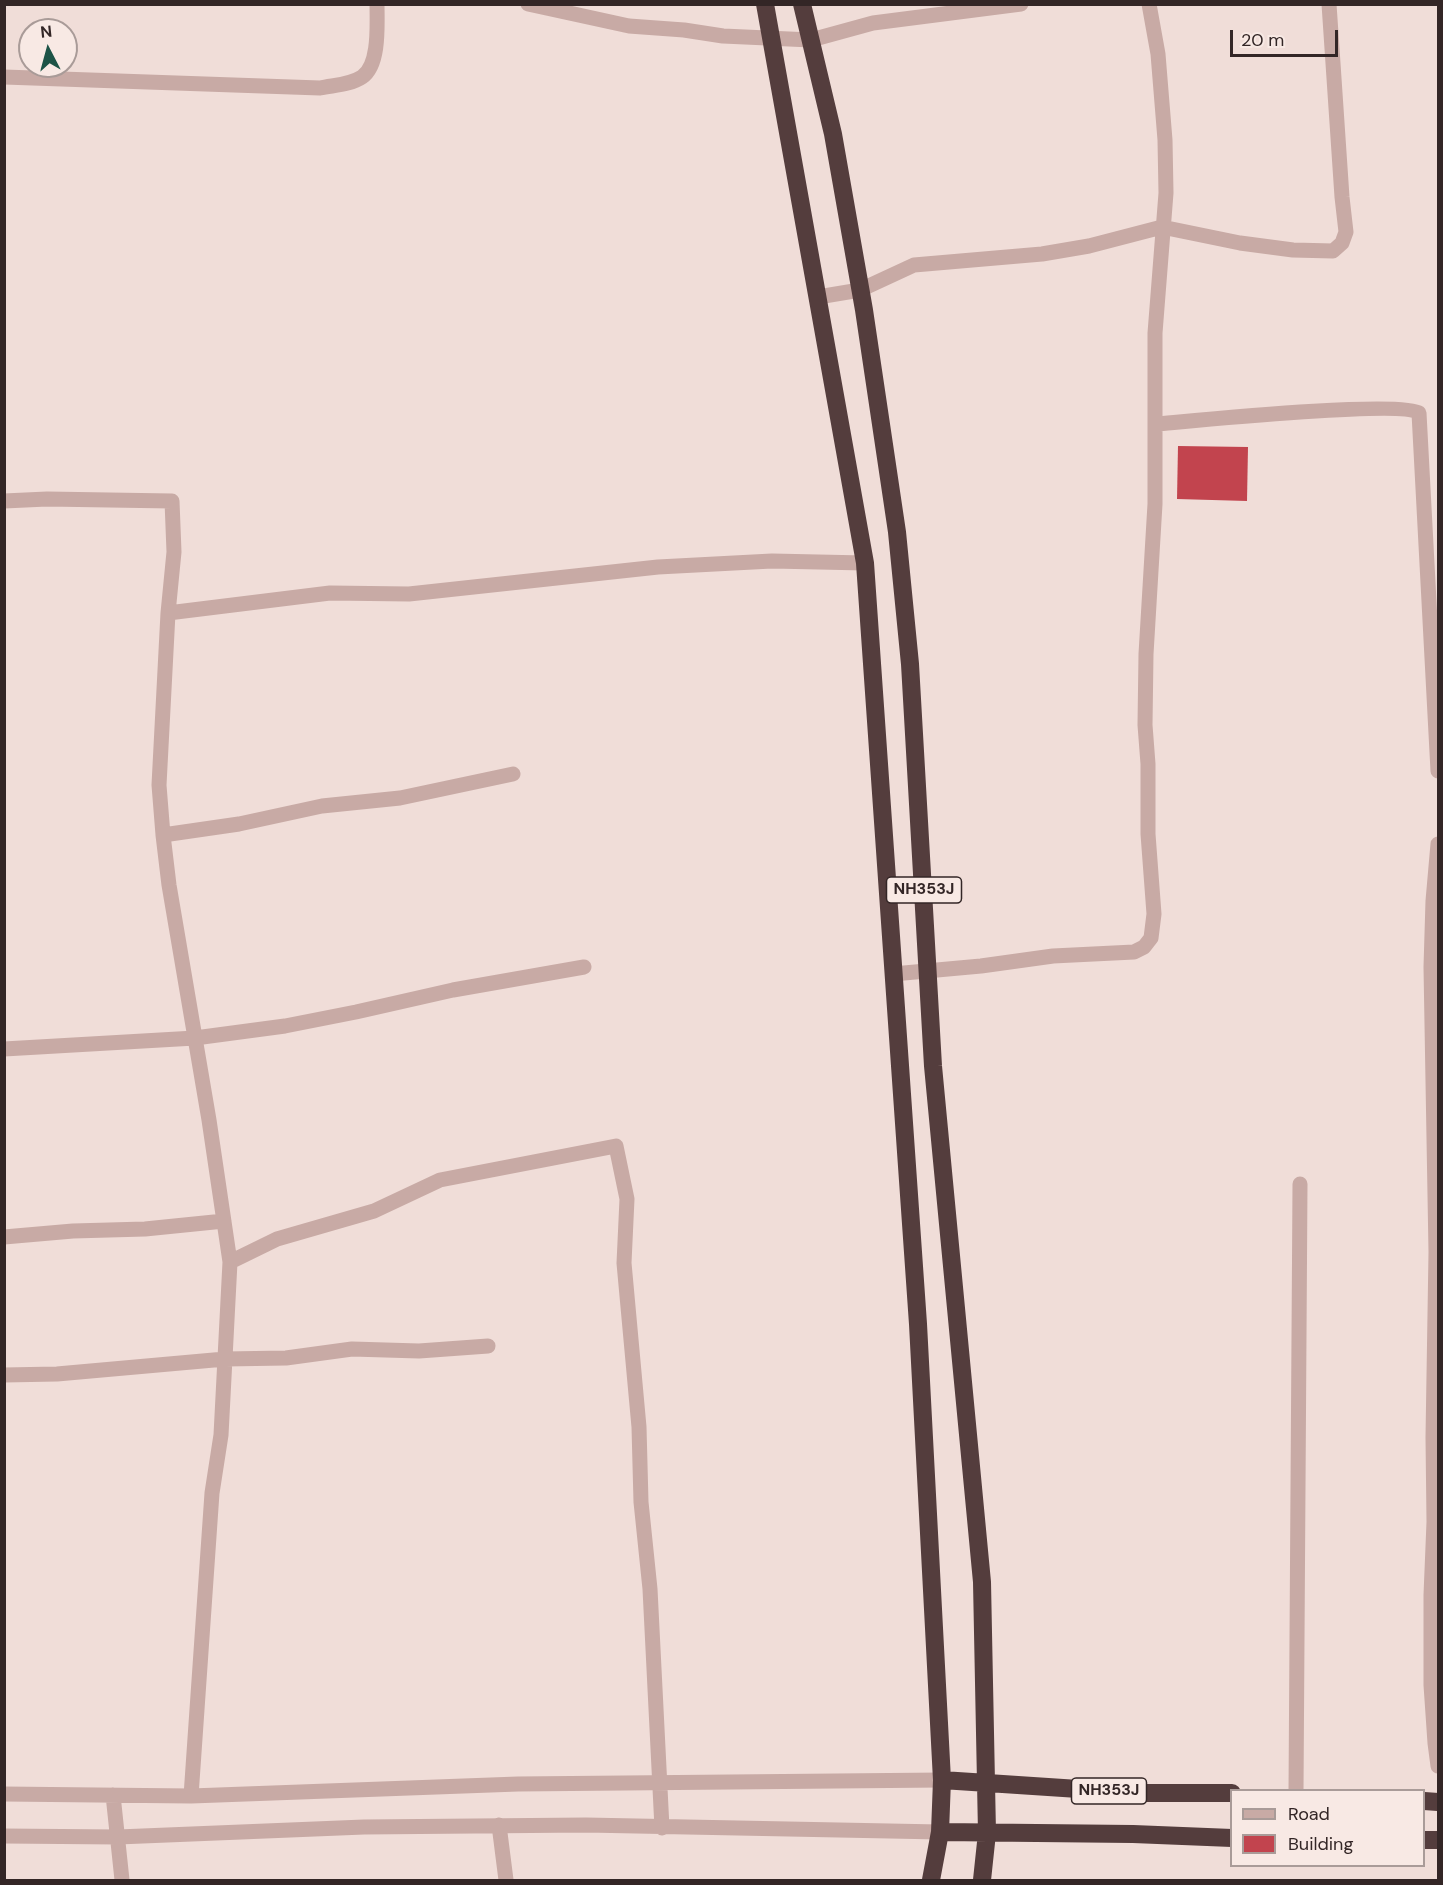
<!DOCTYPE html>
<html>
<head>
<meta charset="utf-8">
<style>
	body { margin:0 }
	#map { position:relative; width:1443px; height:1885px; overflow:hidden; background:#f0ddd8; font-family:"DM Sans",sans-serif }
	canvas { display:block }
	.frame { position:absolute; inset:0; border:6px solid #332626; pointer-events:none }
	.legend { position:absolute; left:1230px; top:1789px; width:195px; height:78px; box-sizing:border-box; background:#f8e9e4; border:2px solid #a99b98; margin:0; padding:8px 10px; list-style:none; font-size:18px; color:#332626 }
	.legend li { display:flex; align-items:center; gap:12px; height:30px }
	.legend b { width:30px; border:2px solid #a99b98 }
	.north { position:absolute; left:18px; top:18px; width:60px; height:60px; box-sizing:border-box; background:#f8e9e4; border:2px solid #a99b98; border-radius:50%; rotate:354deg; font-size:16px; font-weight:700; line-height:24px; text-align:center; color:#332626 }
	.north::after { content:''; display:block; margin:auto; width:21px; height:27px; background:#1d5346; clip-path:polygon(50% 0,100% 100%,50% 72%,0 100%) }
	.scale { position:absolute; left:1230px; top:30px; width:108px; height:27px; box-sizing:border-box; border:3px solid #332626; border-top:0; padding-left:8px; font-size:18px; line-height:21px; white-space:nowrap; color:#332626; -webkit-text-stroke:4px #f8e9e4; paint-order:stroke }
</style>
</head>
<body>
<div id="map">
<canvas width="1443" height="1885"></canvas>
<div class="frame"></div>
<ul class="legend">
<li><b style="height:8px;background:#c8aaa5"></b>Road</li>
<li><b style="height:16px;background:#c2444e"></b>Building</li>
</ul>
<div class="north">N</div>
<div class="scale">20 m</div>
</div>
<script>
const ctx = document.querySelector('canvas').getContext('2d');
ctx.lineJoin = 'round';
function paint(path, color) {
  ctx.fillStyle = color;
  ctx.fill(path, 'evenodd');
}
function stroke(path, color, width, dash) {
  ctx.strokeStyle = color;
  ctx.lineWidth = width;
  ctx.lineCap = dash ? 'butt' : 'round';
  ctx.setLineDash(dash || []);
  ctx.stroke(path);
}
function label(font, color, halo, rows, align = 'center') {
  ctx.font = font + ' "DM Sans",sans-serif';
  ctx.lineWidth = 6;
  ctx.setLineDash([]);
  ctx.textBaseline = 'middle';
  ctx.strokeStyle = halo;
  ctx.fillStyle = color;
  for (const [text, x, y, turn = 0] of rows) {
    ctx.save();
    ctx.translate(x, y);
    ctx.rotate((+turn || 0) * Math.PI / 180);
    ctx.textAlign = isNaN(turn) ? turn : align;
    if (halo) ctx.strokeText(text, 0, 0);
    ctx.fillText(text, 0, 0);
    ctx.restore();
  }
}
const building = new Path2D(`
	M1178,446l70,1 -1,54 -70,-2z`);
const minor = new Path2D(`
	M528,4l101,22 55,4 39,6 88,4 62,-17 148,-19
	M4,77l316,11c14,-3 30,-3 42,-11 18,-12 15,-53 15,-73
	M818,297l42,-7 54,-25 128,-11 47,-8 73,-19 78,16 53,7 40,1 9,-8 4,-11 -4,-35 -13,-193
	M1157,424c35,-3 245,-24 262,-11l19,358
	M4,501l43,-2 125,2 2,51 -6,61 -9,172 4,50 6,50 40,235 21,142 -9,173 -9,58 -21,303
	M168,613l162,-20 79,1 249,-27 114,-6 93,2
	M163,835l76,-11 83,-18 78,-8 113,-24
	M1438,844l-5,57 -2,66 5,285 -3,185 1,85 -3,73v90l4,58 3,23
	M893,974l88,-8 72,-10 81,-4 10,-5 7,-9 3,-24 -6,-80v-70l-3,-39 1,-71 9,-150v-171l11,-140 -1,-53 -7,-86 -9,-50
	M4,1049l191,-11 90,-12 71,-14 97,-22 131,-23
	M4,1237l69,-6 72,-2 79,-8
	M230,1262l47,-23 97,-28 66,-31 176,-34 11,53 -3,64 15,164 2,75 9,87 12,239
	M4,1375l53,-1 168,-15 61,-1 66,-9 67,2 69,-5
	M1296,1790l4,-606
	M4,1794l187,2 327,-12 424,-4
	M113,1795l9,85
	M499,1825l7,55
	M4,1836l114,1 246,-10 222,-2 354,7`);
const highway = new Path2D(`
	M765,4l100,559 53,761 24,456 -2,52 -9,48
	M802,4l31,130 31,176 33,222 13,132 23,402 49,516 5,251 -5,47
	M942,1780l197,13h93
	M1424,1801l14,1
	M940,1832l193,2 99,4
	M1424,1840h14`);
const shields = [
	[924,890,75],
	[1109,1791,75]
];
const shieldNames = [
	["NH353J",924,890],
	["NH353J",1109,1791]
];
paint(building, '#c2444e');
stroke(minor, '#c8aaa5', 15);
stroke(highway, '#543d3d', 18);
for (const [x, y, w] of shields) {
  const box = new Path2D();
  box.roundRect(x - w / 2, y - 13, w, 26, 4.5);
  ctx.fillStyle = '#f8e9e4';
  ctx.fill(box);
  stroke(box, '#332626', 1.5);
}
label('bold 16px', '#332626', null, shieldNames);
</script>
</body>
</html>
